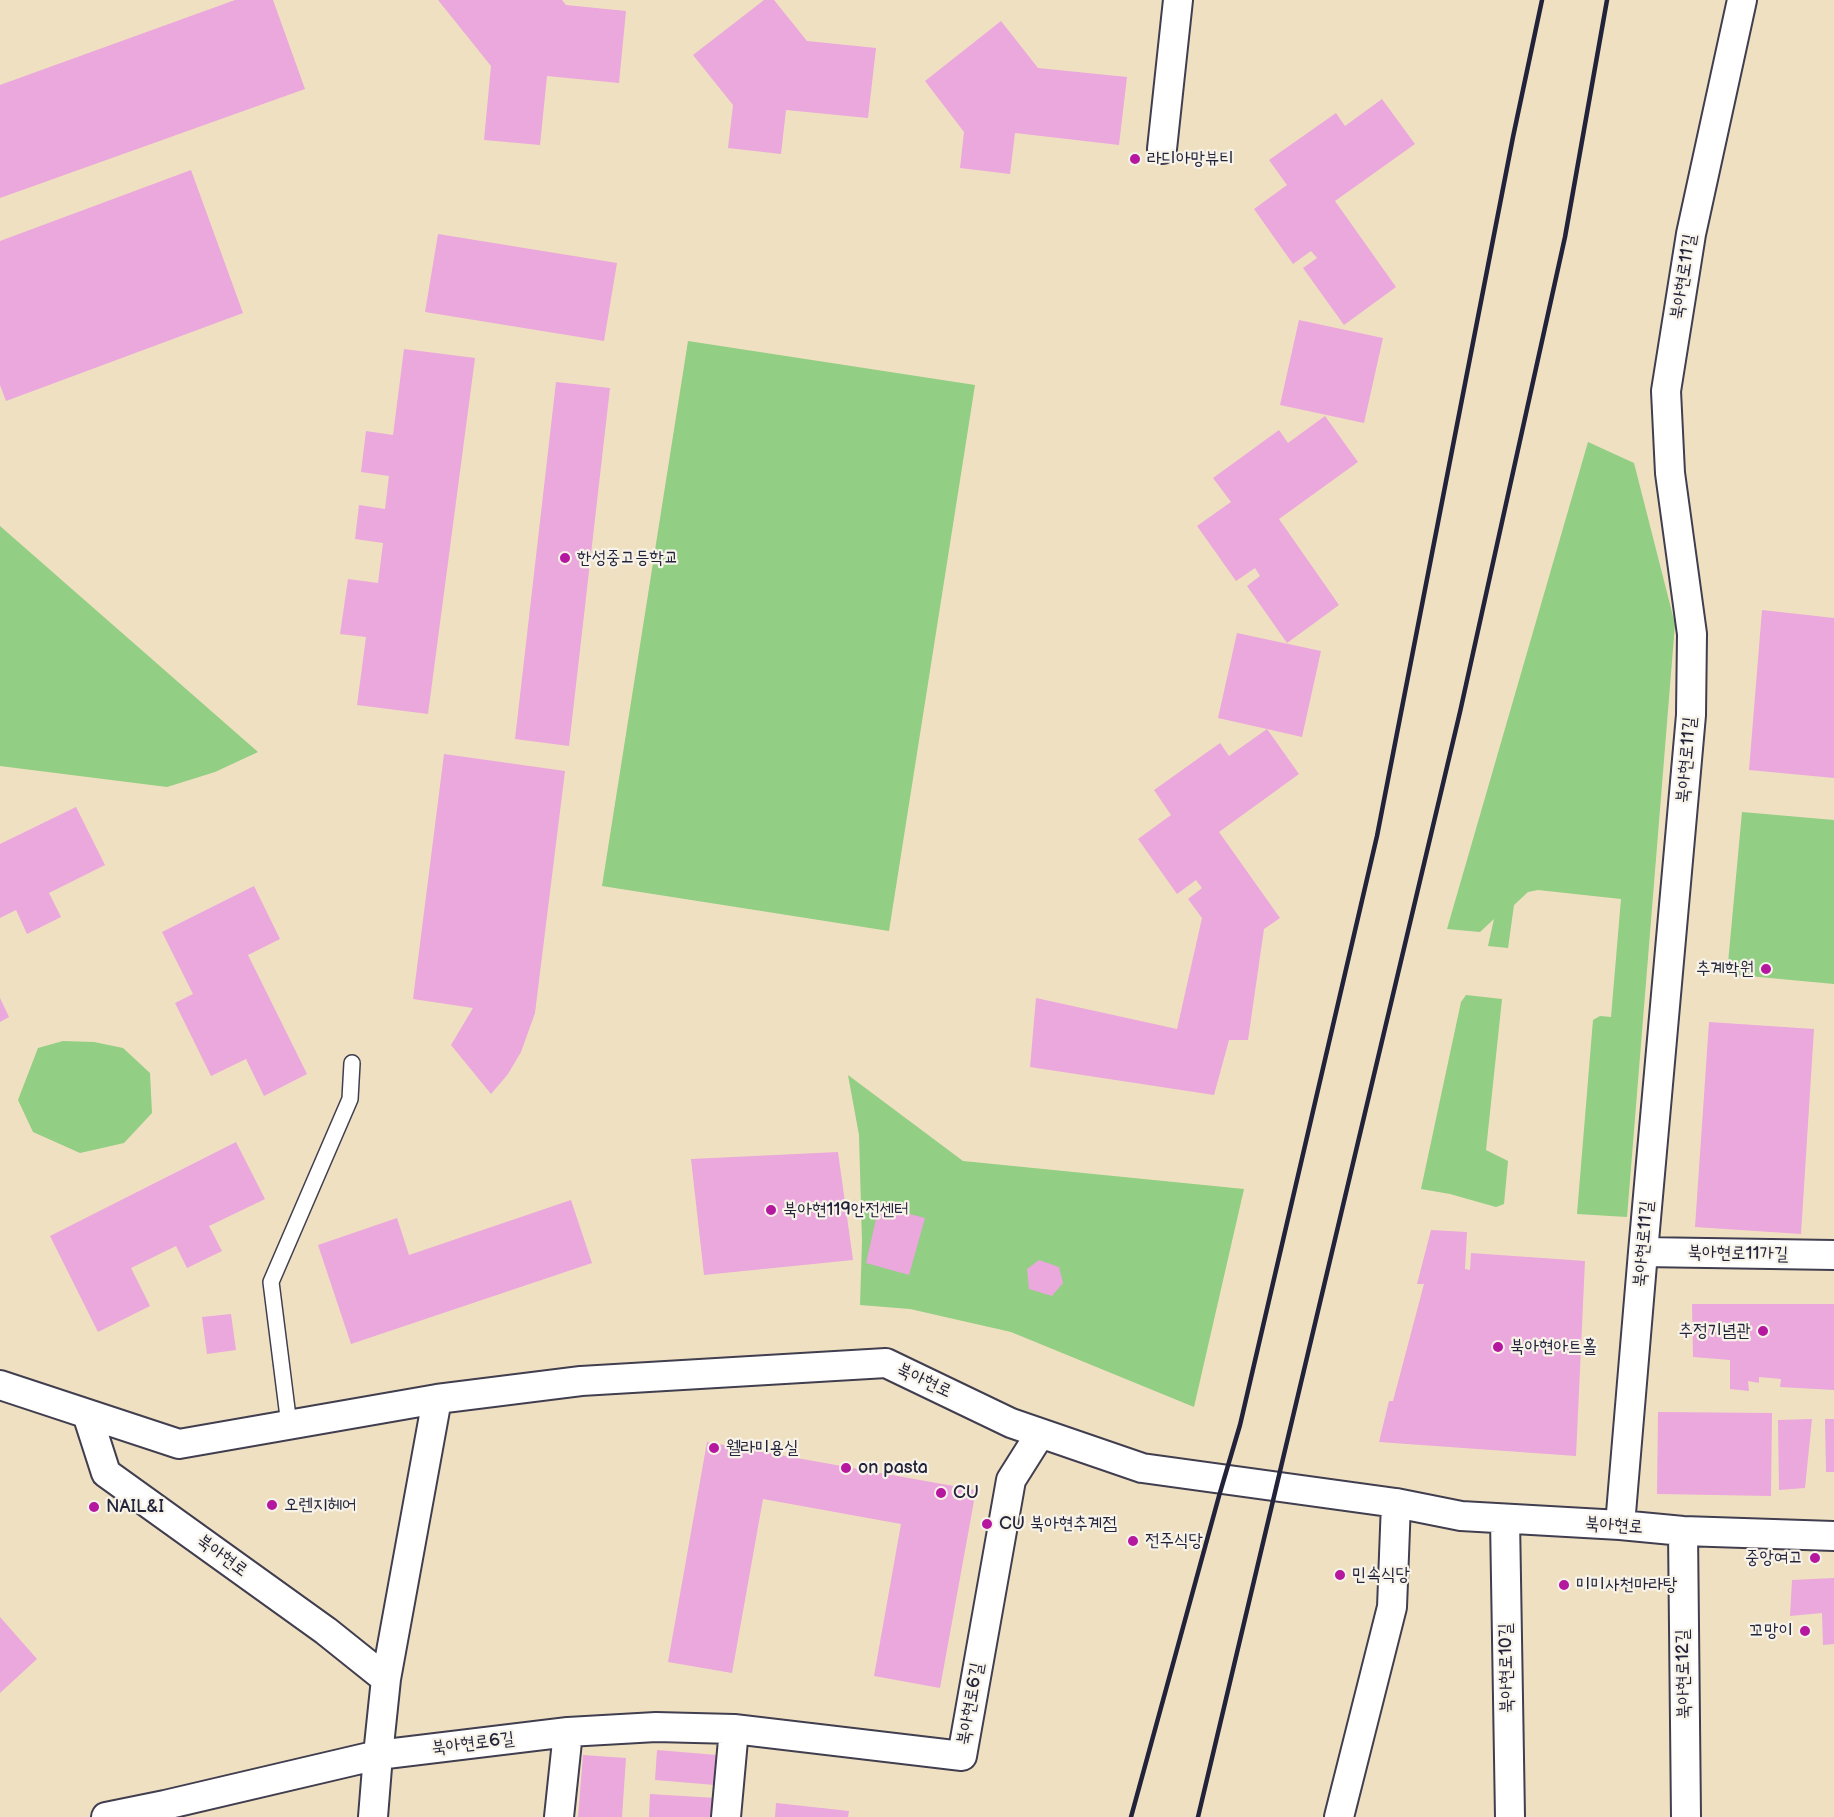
<!DOCTYPE html>
<html>
<head>
<meta charset="utf-8">
<style>
	body { margin:0 }
	canvas { display:block; background:#efe0c1 }
</style>
</head>
<body>
<canvas width="1834" height="1817"></canvas>
<script>
const ctx = document.querySelector('canvas').getContext('2d');
ctx.lineJoin = 'round';
function paint(path, color) {
  ctx.fillStyle = color;
  ctx.fill(path, 'evenodd');
}
function stroke(path, color, width, dash) {
  ctx.strokeStyle = color;
  ctx.lineWidth = width;
  ctx.lineCap = dash ? 'butt' : 'round';
  ctx.setLineDash(dash || []);
  ctx.stroke(path);
}
function label(font, color, halo, rows, align = 'center') {
  ctx.font = font + ' "Balsamiq Sans","Poor Story",sans-serif';
  ctx.lineWidth = 4.5;
  ctx.setLineDash([]);
  ctx.textBaseline = 'middle';
  ctx.strokeStyle = halo;
  ctx.fillStyle = color;
  for (const [text, x, y, turn = 0] of rows) {
    ctx.save();
    ctx.translate(x, y);
    ctx.rotate((+turn || 0) * Math.PI / 180);
    ctx.textAlign = isNaN(turn) ? turn : align;
    if (halo) ctx.strokeText(text, 0, 0);
    ctx.fillText(text, 0, 0);
    ctx.restore();
  }
}
const green = new Path2D(`
	M688,341l287,44 -86,546 -287,-45z
	M1588,442l46,21 41,161 -48,593 -50,-3 16,-194 7,-4 11,1 10,-118 -83,-9 -10,2 -14,13 -6,43 -20,-2 6,-27 -14,13 -33,-3z
	M0,526l258,226 -43,20 -48,15 -167,-21z
	M1742,812l92,8v164l-107,-10z
	M1466,995l36,4 -16,151 22,11 -4,43 -8,3 -46,-13 -29,-5 40,-187z
	M63,1041l31,1 29,6 27,25 2,40 -28,30 -44,10 -47,-21 -15,-32 20,-52z
	M848,1075l115,86 281,28 -50,218 -183,-75 -101,-23 -50,-4 2,-63 -3,-107z`);
const building = new Path2D(`
	M235,0h38l32,89 -305,109v-113z
	M438,0h124l4,5 60,6 -7,72 -72,-7 -7,69 -56,-5 7,-74z
	M764,0h10l33,41 69,7 -8,70 -82,-8 -5,44 -53,-6 5,-43 -40,-50z
	M1001,21l37,47 89,9 -8,68 -104,-12 -5,41 -50,-6 4,-36 -39,-51z
	M1382,99l33,45 -80,57 61,86 -52,38 -41,-57 14,-10 -6,-7 -18,13 -39,-55 33,-24 -18,-25 67,-47 9,13z
	M191,170l52,143 -237,88 -6,-16v-144z
	M438,234l179,29 -13,78 -179,-29z
	M1299,320l84,18 -19,85 -84,-18z
	M404,349l71,9 -47,356 -71,-9 9,-68 -26,-3 8,-55 30,4 5,-40 -28,-4 4,-34 26,4 4,-33 -28,-4 5,-41 27,4z
	M556,382l54,6 -41,358 -54,-7z
	M1325,416l33,46 -79,57 60,86 -52,38 -40,-57 13,-10 -5,-8 -19,13 -39,-55 34,-24 -18,-24 66,-48 9,13z
	M1762,610l72,8v160l-85,-8z
	M1237,633l84,18 -19,86 -35,-8 32,45 -80,58 61,86 -16,11 -16,111h-19l-15,55 -184,-28 6,-69 141,31 25,-111 -14,-19 14,-11 -6,-8 -19,14 -39,-55 33,-24 -17,-25 66,-47 9,13 38,-27 -49,-11z
	M444,754l121,17 -30,242 -14,39 -13,22 -17,20 -40,-49 22,-37 -60,-9z
	M76,807l29,58 -56,28 12,24 -34,17 -11,-24 -16,8v-74z
	M254,886l26,53 -32,16 59,119 -43,22 -18,-37 -35,17 -36,-73 18,-9 -31,-62z
	M0,998l9,19 -9,5z
	M1709,1022l105,7 -13,205 -106,-7z
	M236,1142l29,57 -56,27 13,25 -35,17 -11,-22 -45,22 19,38 -52,26 -48,-96z
	M838,1152l15,108 -149,15 -13,-116z
	M571,1200l21,63 -241,81 -33,-99 79,-27 12,37z
	M879,1206l46,12 -16,57 -43,-12z
	M1431,1230l36,2 -2,37 5,1 1,-17 114,8 -9,195 -197,-14 10,-41h4l31,-117h-7z
	M1039,1260l20,7 4,16 -11,13 -23,-7 -2,-20z
	M1692,1304h142v86l-54,-3 1,-8 -22,-2v6l-11,-2 1,10 -19,-2v-29l-37,-3z
	M231,1314l5,36 -29,4 -5,-37z
	M1658,1412l114,1 -1,83 -114,-2z
	M1812,1419l-7,69 -26,2 -1,-70z
	M1825,1419h9v53h-8z
	M707,1442l269,48 -36,198 -66,-12 27,-152 -138,-25 -31,174 -64,-11z
	M1834,1578v66l-11,1 -1,-32 -32,3 2,-36z
	M0,1617l37,42 -37,34z
	M657,1750l60,5 -2,30 -60,-5z
	M583,1755l43,3 -4,59h-44z
	M650,1794l66,4 -1,19h-66z
	M776,1803l73,8 -1,6h-73z`);
const service = new Path2D(`
	M289,1425l-18,-143 79,-183 2,-36`);
const minor = new Path2D(`
	M1162,149l16,-149
	M1643,1252l191,3
	M0,1385l179,59 258,-45 144,-18 305,-18 125,60 131,45 254,35 65,13 159,9 63,6 151,5
	M87,1414l19,59 220,158 60,48
	M1505,1519l5,298
	M1620,1525l23,-273 48,-537 1,-81 -22,-161 -4,-82 25,-157 51,-234
	M1683,1531l3,286
	M106,1817l59,-12 213,-50 190,-23 88,-5 78,2 228,27 49,-276 29,-46
	M373,1817l5,-62 8,-76 51,-280
	M559,1817l9,-85
	M726,1817l8,-88
	M1339,1817l53,-210 4,-104`);
const rail = new Path2D(`
	M1131,1817l88,-321 21,-71 137,-589 136,-699 29,-137
	M1198,1817l262,-1105 105,-475 42,-237`);
const markers = [
	[1135,159,6,"#b5179e"],
	[565,558,6,"#b5179e"],
	[1766,969,6,"#b5179e"],
	[771,1210,6,"#b5179e"],
	[1763,1331,6,"#b5179e"],
	[1498,1347,6,"#b5179e"],
	[714,1448,6,"#b5179e"],
	[846,1468,6,"#b5179e"],
	[941,1493,6,"#b5179e"],
	[272,1505,6,"#b5179e"],
	[94,1507,6,"#b5179e"],
	[987,1524,6,"#b5179e"],
	[1133,1541,6,"#b5179e"],
	[1815,1558,6,"#b5179e"],
	[1340,1575,6,"#b5179e"],
	[1564,1585,6,"#b5179e"],
	[1805,1631,6,"#b5179e"]
];
const poiNames = [
	["라디아망뷰티",1147,159],
	["한성중고등학교",577,558],
	["추계학원",1754,969,"right"],
	["북아현119안전센터",783,1210],
	["추정기념관",1751,1331,"right"],
	["북아현아트홀",1510,1347],
	["웰라미용실",726,1448],
	["on pasta",858,1468],
	["CU",953,1493],
	["오렌지헤어",284,1505],
	["NAIL&I",106,1507],
	["CU 북아현추계점",999,1524],
	["전주식당",1145,1541],
	["중앙여고",1803,1558,"right"],
	["민속식당",1352,1575],
	["미미사천마라탕",1576,1585],
	["꼬망이",1793,1631,"right"]
];
const streetNames = [
	["북아현로11길",1684,277,-81],
	["북아현로11길",1687,760,-85],
	["북아현로11길",1644,1244,-85],
	["북아현로11가길",1738,1254,1],
	["북아현로",924,1381,25],
	["북아현로",1614,1526,4],
	["북아현로",222,1556,36],
	["북아현로10길",1507,1668,-91],
	["북아현로12길",1684,1674,-91],
	["북아현로6길",971,1704,-80],
	["북아현로6길",473,1744,-7]
];
paint(green, '#92ce83');
paint(building, '#eba8dc');
stroke(service, '#413e4f', 18);
stroke(minor, '#413e4f', 32);
stroke(service, '#fff', 15);
stroke(minor, '#fff', 28);
stroke(rail, '#22223b', 4.5);
for (const [x, y, r, color] of markers) {
  const dot = new Path2D();
  dot.arc(x, y, r, 0, 2 * Math.PI);
  ctx.fillStyle = color;
  ctx.fill(dot);
  stroke(dot, '#f7f3e8', 2);
}
label('18px', '#22223b', '#f7f3e8', poiNames, 'left');
label('18px', '#22223b', '#f7f3e8', streetNames);
</script>
</body>
</html>
